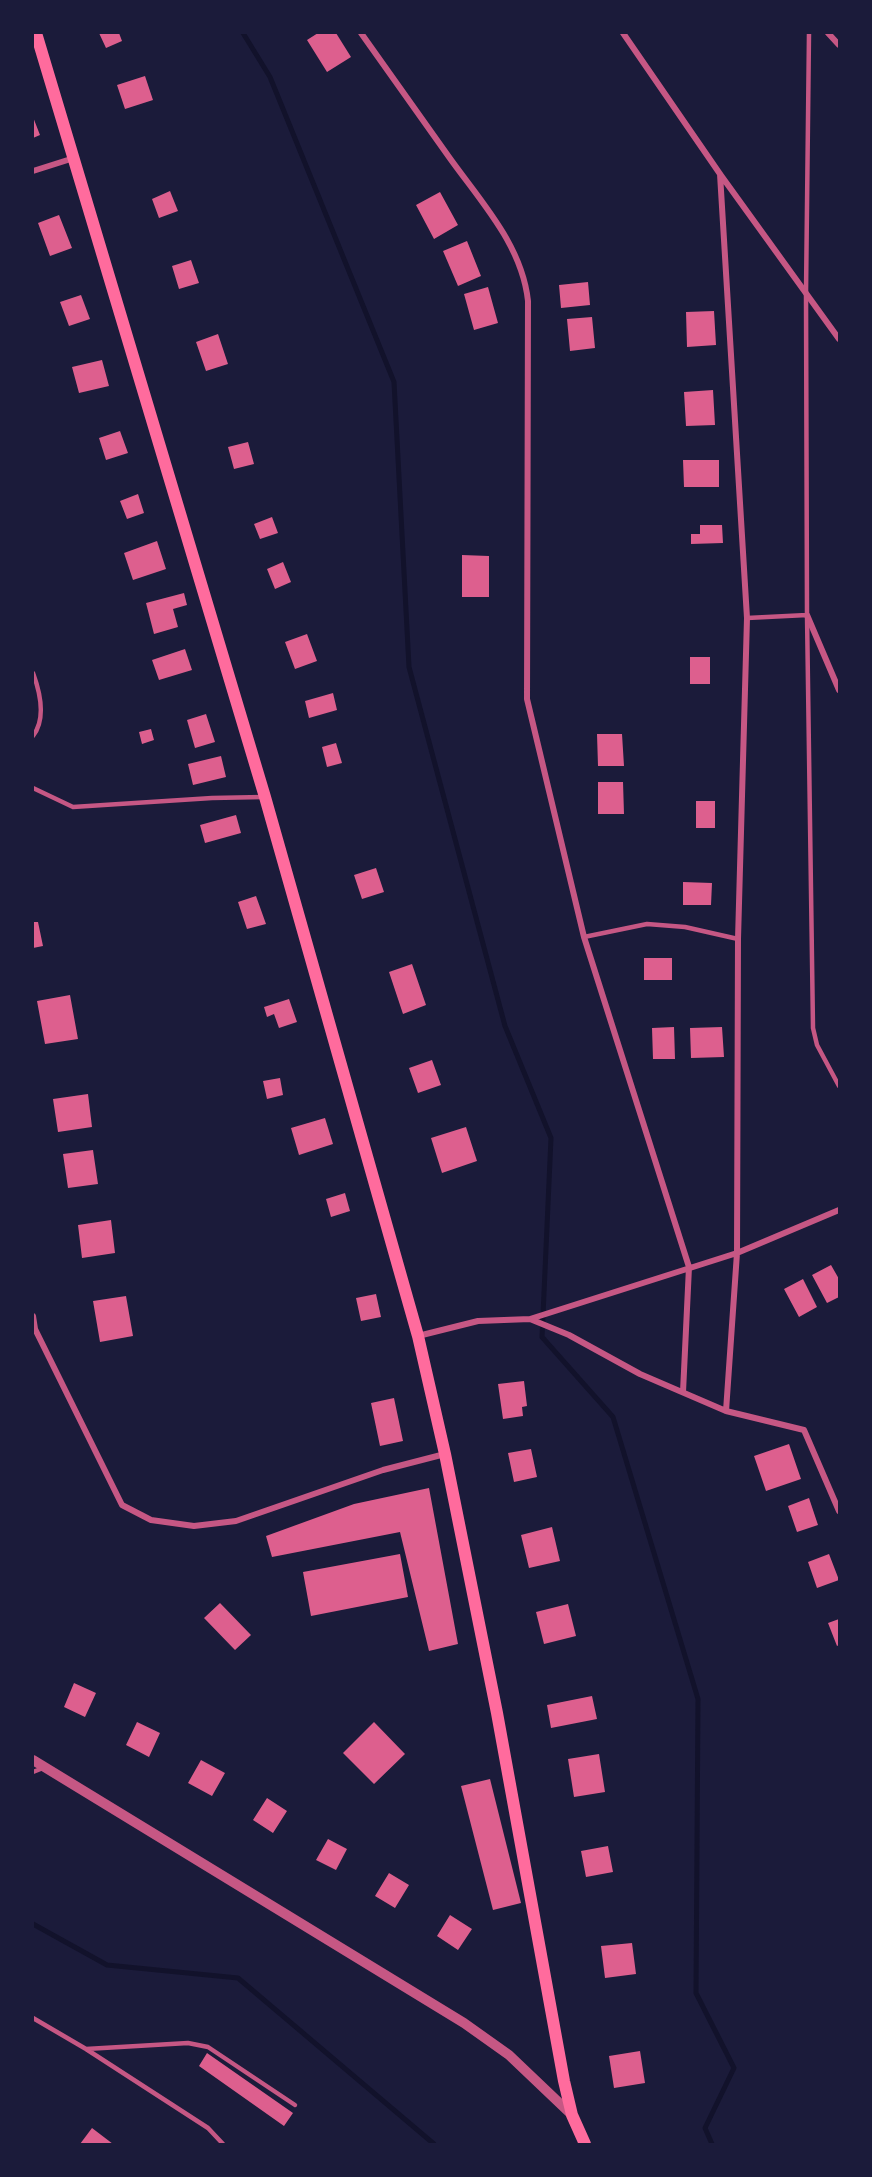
<!DOCTYPE html>
<html>
<head>
<meta charset="utf-8">
<style>
	body { margin:0 }
	#map { position:relative; width:872px; height:2177px; overflow:hidden; background:#1b1b3a; font-family:Ubuntu,sans-serif }
	canvas { display:block }
	.frame { position:absolute; inset:0; border:34px solid #1b1b3a; pointer-events:none }
</style>
</head>
<body>
<div id="map">
<canvas width="872" height="2177"></canvas>
<div class="frame"></div>
</div>
<script>
const ctx = document.querySelector('canvas').getContext('2d');
ctx.lineJoin = 'round';
function stroke(path, color, width, dash) {
  ctx.strokeStyle = color;
  ctx.lineWidth = width;
  ctx.lineCap = dash ? 'butt' : 'round';
  ctx.setLineDash(dash || []);
  ctx.stroke(path);
}
function paint(path, color) {
  ctx.fillStyle = color;
  ctx.fill(path, 'evenodd');
}
const stream = new Path2D(`
	M243,33l27,44 124,305 15,285 96,359 46,112 -9,199 71,80 85,282 -2,294 38,75 -29,60 7,16
	M33,1924l74,41 131,13 196,166`);
const building = new Path2D(`
	M99,33h20l3,8 -16,7z
	M318,33h18l15,24 -24,15 -20,-32z
	M145,76l8,24 -28,9 -8,-24z
	M33,117l7,18 -7,3z
	M170,191l8,20 -19,7 -7,-19z
	M440,192l18,33 -24,14 -18,-34z
	M59,215l13,33 -22,8 -12,-33z
	M467,241l14,35 -23,10 -15,-35z
	M191,260l8,23 -20,6 -7,-23z
	M588,282l2,23 -29,3 -2,-23z
	M488,287l10,36 -24,7 -10,-36z
	M81,295l9,24 -21,7 -9,-24z
	M714,311l2,34 -29,2 -1,-35z
	M592,317l3,31 -25,3 -3,-32z
	M218,334l10,30 -22,7 -10,-29z
	M102,360l7,26 -30,7 -7,-26z
	M713,390l2,35 -29,1 -2,-34z
	M120,431l8,22 -22,7 -7,-22z
	M248,442l6,22 -20,5 -6,-22z
	M683,460h36v27h-35z
	M138,494l6,19 -17,6 -7,-18z
	M272,517l6,16 -18,6 -6,-15z
	M700,525h22l1,18 -32,1v-10h9z
	M157,541l9,28 -33,11 -9,-27z
	M462,555l27,1v41h-27z
	M283,562l8,20 -16,7 -8,-20z
	M184,593l3,12 -14,4 5,18 -24,7 -8,-31z
	M307,634l10,27 -22,8 -10,-27z
	M185,649l7,21 -33,10 -7,-20z
	M690,657h20v27h-20z
	M333,693l4,17 -28,8 -4,-17z
	M206,714l9,28 -20,6 -8,-28z
	M151,729l3,11 -12,4 -3,-12z
	M597,734h25l2,32h-26z
	M336,743l6,20 -15,4 -5,-20z
	M221,756l5,21 -33,8 -5,-21z
	M598,782h25l1,32h-26z
	M696,801h19v27h-19z
	M236,815l5,18 -36,10 -5,-18z
	M376,868l8,24 -22,7 -8,-24z
	M683,882l29,1 -1,22h-28z
	M256,896l10,28 -19,5 -9,-27z
	M33,922h5l5,24 -10,2z
	M644,958h28v22h-28z
	M412,964l14,41 -23,9 -14,-42z
	M70,995l8,44 -33,5 -8,-43z
	M289,999l8,23 -18,6 -5,-14 -7,3 -3,-10z
	M674,1027l1,32h-22l-1,-31z
	M722,1027l2,30 -33,1 -1,-30z
	M432,1060l9,25 -23,8 -9,-25z
	M280,1078l3,17 -16,4 -4,-18z
	M88,1094l4,33 -34,5 -5,-33z
	M325,1118l8,26 -34,11 -8,-27z
	M466,1127l11,34 -35,12 -11,-35z
	M93,1150l5,34 -30,4 -5,-34z
	M345,1193l5,18 -19,6 -5,-18z
	M111,1220l4,33 -33,5 -4,-33z
	M831,1265l8,14v18l-12,6 -15,-28z
	M803,1279l14,28 -18,10 -15,-28z
	M376,1294l5,23 -20,4 -5,-23z
	M126,1296l7,40 -33,6 -7,-41z
	M524,1381l3,25 -5,1 1,9 -20,3 -5,-35z
	M394,1398l9,43 -23,5 -9,-43z
	M789,1444l12,35 -35,12 -12,-35z
	M531,1449l6,28 -23,5 -6,-29z
	M429,1488l29,156 -29,7 -29,-119 -128,25 -6,-21 88,-32z
	M809,1498l9,27 -21,7 -9,-26z
	M552,1527l8,34 -31,7 -8,-33z
	M400,1554l8,43 -97,19 -8,-44z
	M829,1554l10,26 -22,8 -9,-26z
	M220,1603l31,32 -16,15 -31,-32z
	M568,1604l8,32 -32,8 -8,-32z
	M839,1619v26l-2,1 -9,-23z
	M74,1683l22,10 -11,24 -21,-10z
	M592,1696l5,23 -46,9 -4,-23z
	M137,1722l23,11 -11,24 -23,-12z
	M374,1722l31,32 -31,30 -31,-31z
	M599,1754l6,38 -31,5 -6,-38z
	M201,1760l24,13 -13,23 -24,-13z
	M490,1779l31,124 -28,7 -32,-124z
	M267,1798l20,13 -14,22 -20,-13z
	M328,1839l19,10 -11,21 -20,-10z
	M608,1846l5,26 -27,5 -5,-26z
	M389,1873l20,12 -14,23 -20,-12z
	M450,1915l22,14 -14,21 -21,-14z
	M632,1943l4,31 -31,4 -4,-32z
	M640,2051l5,32 -31,5 -5,-32z
	M207,2053l86,60 -9,13 -85,-60z
	M92,2128l21,16h-33z`);
const service = new Path2D(`
	M807,615l-1,-322 3,-260
	M747,618l60,-3 6,413 4,17 22,41
	M33,673c7,19 13,46 0,63
	M33,788l40,19 139,-9 51,-1
	M584,937l63,-13 38,3 53,12
	M33,1772l10,-4
	M33,2018l53,31 122,79 15,16
	M86,2049l102,-6 20,4 87,58`);
const minor = new Path2D(`
	M361,33c29,41 59,83 88,124 32,45 73,88 79,144l-1,398 57,238 105,330 -6,125
	M623,33l97,141 119,165
	M828,33l11,12
	M33,171l41,-13
	M720,174l27,444 -9,321 -1,314 -11,158
	M807,615l32,75
	M33,1316l2,13 87,176 29,15 43,6 42,-5 147,-51 62,-16
	M530,1319l207,-66 102,-43
	M418,1336l60,-15 52,-2 39,16 71,39 86,37 78,19 35,81`);
const tertiary = new Path2D(`
	M33,1760l431,263 45,32 63,60`);
const secondary = new Path2D(`
	M36,33l229,764 153,539 27,118 52,259 67,368 8,34 13,29`);
stroke(stream, '#12122b', 5);
paint(building, '#dd5f8e');
stroke(service, '#c65784', 4.5);
stroke(minor, '#c65784', 6);
stroke(tertiary, '#c65784', 10);
stroke(secondary, '#ff6b9d', 12);
</script>
</body>
</html>
